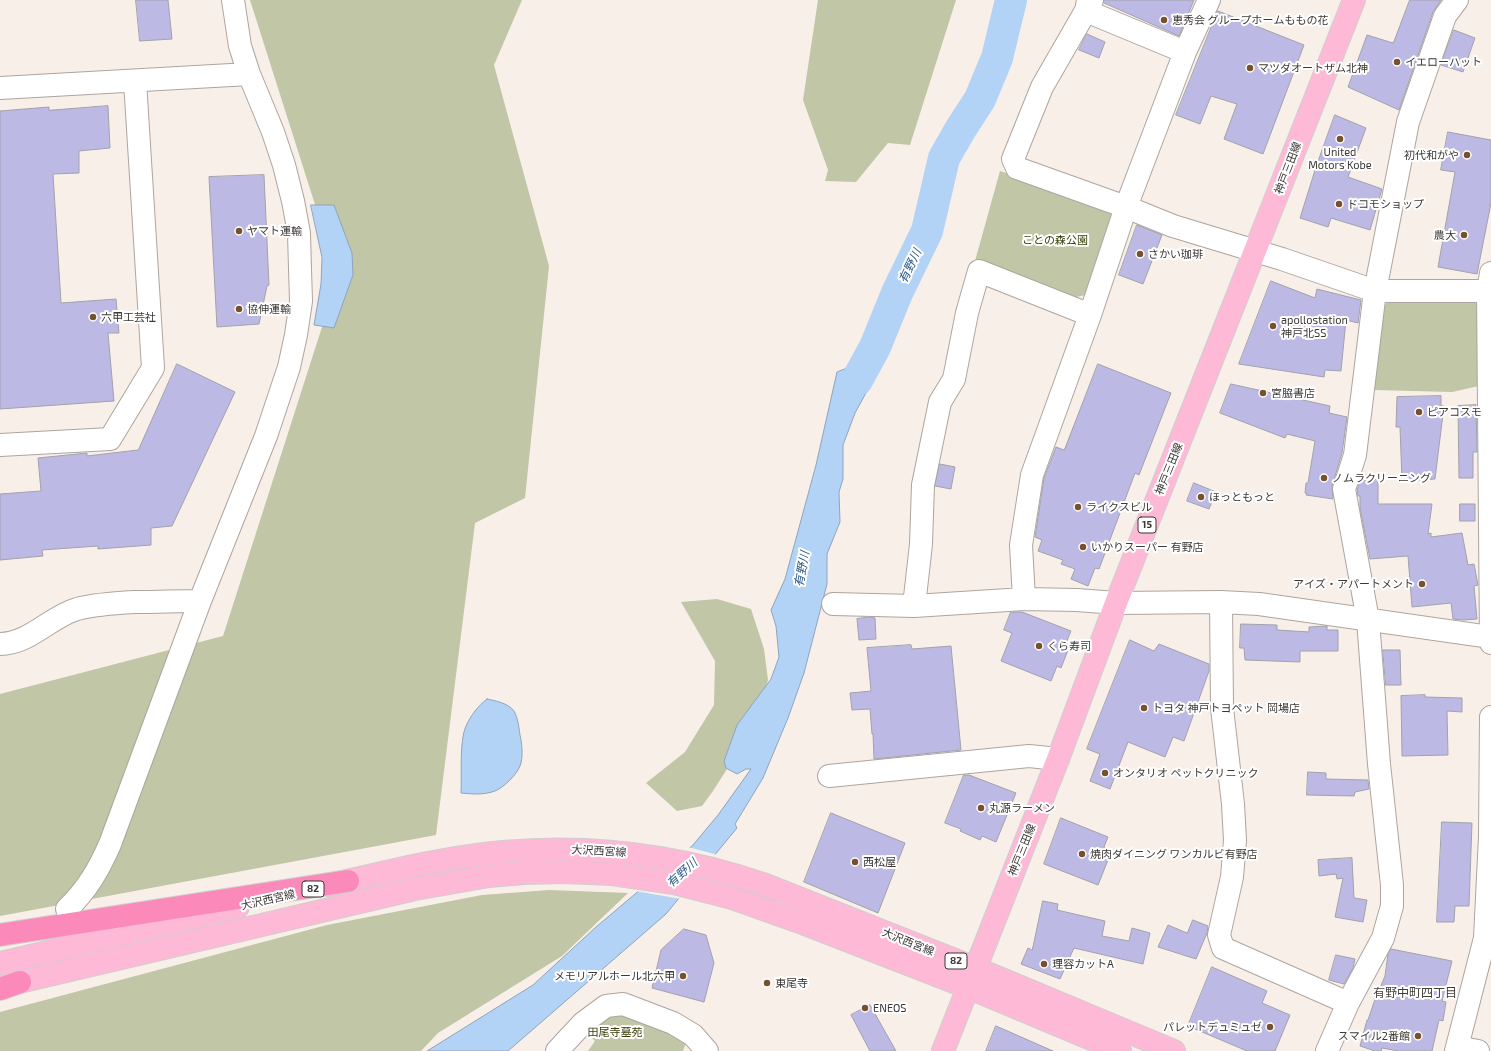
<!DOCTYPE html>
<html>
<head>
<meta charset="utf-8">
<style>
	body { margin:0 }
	canvas { display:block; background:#f8efe8 }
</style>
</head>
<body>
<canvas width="1491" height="1051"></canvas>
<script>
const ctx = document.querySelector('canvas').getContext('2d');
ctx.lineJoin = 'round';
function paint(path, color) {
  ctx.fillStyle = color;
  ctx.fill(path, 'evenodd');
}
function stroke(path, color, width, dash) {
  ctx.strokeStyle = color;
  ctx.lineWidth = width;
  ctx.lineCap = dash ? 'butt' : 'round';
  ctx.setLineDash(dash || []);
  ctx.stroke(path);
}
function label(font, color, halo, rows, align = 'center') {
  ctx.font = font + ' "Exo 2","Noto Sans JP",sans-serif';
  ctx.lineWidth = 4;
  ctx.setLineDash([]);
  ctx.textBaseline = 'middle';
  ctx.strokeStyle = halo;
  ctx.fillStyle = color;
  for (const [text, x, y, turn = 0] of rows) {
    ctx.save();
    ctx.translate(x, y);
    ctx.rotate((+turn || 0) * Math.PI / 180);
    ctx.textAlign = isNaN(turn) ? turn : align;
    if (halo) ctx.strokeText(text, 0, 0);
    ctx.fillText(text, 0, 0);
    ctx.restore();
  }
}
const green = new Path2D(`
	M250,0h272l-28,65 55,201 -24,232 -50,25 -39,312 -436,81v-222l223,-58 115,-359z
	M818,0h138l-46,145 -22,-2 -32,39 -31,-1 3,-11 -25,-70z
	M1000,171l108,36 7,14 -25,73 -18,4 -97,-37z
	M1472,298l9,9 -2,79 -27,6 -78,-2 7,-80 9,-11z
	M717,599l34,10 13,40 4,31 -13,45 -42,66 -11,15 -25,5 -31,-28 39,-31 29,-47 1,-44 -34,-59z
	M549,890l79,3 -66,63 -124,77 -17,18h-421v-39l327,-87 155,-30z
	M604,1012l21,1 63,24 -5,14h-95l7,-10 -7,-7z`);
const water = new Path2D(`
	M311,205h23l18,48 1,22 -19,53 -20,-3 7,-41 1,-26z
	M866,336l21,9 -6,22 -2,2 -24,44 -12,32v34l-4,13 1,30 -13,32v30l-23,89 -16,45 -25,60 -28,46 2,4 -71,86 -158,137h-81l106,-66 63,-58 97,-82 25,-30 33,-46h-5l-9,5 -11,-6 -2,-7 13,-36 34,-46 8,-22 -3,-31 -5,-16 14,-31 31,-114 21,-93 10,-4 9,-12z
	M487,699c9,2 21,4 27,12 4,7 5,17 6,24 2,9 3,19 1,28 -2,10 -19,27 -29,29 -11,3 -20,2 -31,1 1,-17 -2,-52 5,-67 5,-11 12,-20 21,-27z`);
const pier = new Path2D(`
	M688,847l30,8 -37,44 -46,-8z`);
const river = new Path2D(`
	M857,380l18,-33 22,-54 30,-62 17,-73 16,-28 20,-31 17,-41 14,-58`);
const building = new Path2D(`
	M136,0h32l4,39 -32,2z
	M1104,0h90l-15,36 -75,-33z
	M1410,0h31l-8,12 -34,98 -51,-23 19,-52 26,8z
	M1218,11l86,34 -41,109 -39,-15 13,-35 -26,-8 -11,28 -24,-9z
	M1454,30l21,8 -12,34 -22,-7z
	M1087,34l18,8 -6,16 -20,-8z
	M108,106l2,42 -31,3v22l-26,1 8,129 55,-4 3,34h-11l6,68 -114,8v-298l49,-4v3z
	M1335,115l31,13 -18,49 34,12 -12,41 -39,-12 -3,9 -28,-9 16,-51z
	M1448,132l43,8v63l-14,71 -39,-7 17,-95 -14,-2z
	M264,175l5,110 -2,1 -8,38 -42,3 -8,-150z
	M1137,225l25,10 -19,49 -24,-9z
	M1271,281l44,17 2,-9 44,11 -3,23 -12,-3 -5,51 -16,-1 -1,7 -85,-13z
	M177,364l58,28 -63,134 -21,2v17l-53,4v-3l-56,4 1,6 -43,4v-66l41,-3 -3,-33 49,-5v3l51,-6z
	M1098,364l73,29 -32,82 -4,-2 -36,96 -4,-1 -7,18 -17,-7 4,-10 -14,-5 2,-4 -25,-9 4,-11 -7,-3 9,-59 12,-31 8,3z
	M1231,384l99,22 -1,7 18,4 -5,36 -10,33 1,13 -27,-4 1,-2h-2l1,-10h2l7,-42 -28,-7 -2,4 -65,-25z
	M1441,396v10h3l-9,73 -33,2 -2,-54h-4l1,-30z
	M1476,405l1,47h-4v26h-14l-1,-72z
	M940,464l15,3 -4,22 -16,-3z
	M1378,480v24h54l-4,30 3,-1v4l31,-4 6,32 6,-1 4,21 -4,1 3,33 -13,1 -11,-1 -2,-16 -39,4 -4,-51 -38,3 -10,-51v-12h-2l-1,-6 3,-9z
	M1194,483l22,9 -7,17 -22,-8z
	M1460,504h15v17h-15z
	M1011,612h11l49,19 -5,12 4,2 -9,23 -4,-2 -6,15 -50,-20 11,-28 -8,-3z
	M869,617l6,1 1,21 -17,1 -2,-21z
	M1241,624l36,1v5l32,2v-5l18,-1v4h11v21h-38v11l-55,-2 -1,-12h-4z
	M1130,640l24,11 5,-7 50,20v7l-25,70 -11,-4 -8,20 -37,-15 -18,47 -20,-8 10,-27 -13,-5z
	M911,645l1,4 39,-3 10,104 -87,9 -1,-25h-1l-2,-25 -18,1 -2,-17 21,-2 -4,-43z
	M1383,650h17l1,35h-15z
	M1425,695v2l37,1v14l-15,-1 1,44 -46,1 -1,-60z
	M1308,772l18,1v6l42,1 1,9 -14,3 -1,4 -47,-1z
	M964,775h5l47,18 -20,49 -14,-6 -2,4 -20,-9 1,-2 -16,-6z
	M831,813l74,30 -27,70 -74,-31z
	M1061,818l47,19 -4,10 8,3 -14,35 -54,-21z
	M1442,822l30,1 -3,83h-14l-1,16h-17z
	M1352,858l2,40 13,2 -4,22 -28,-5 8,-39 -6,1 -1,-5 -17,2 -1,-16z
	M1043,901l15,3 -1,6 48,11 -3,15 27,5 3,-13 18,5 -7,31 -69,-16 -14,31 -39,-15 7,-16 4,2z
	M1193,920l15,6 -1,7 -11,26 -38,-12 10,-22 19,8z
	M684,929l22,6 8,28 -10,39 -52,-14 9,-38z
	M1391,949l61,12 -10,40 4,1 -3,19 -4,-1 -7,31h-34l-16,-3 -1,3h-6l-15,-5 7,-26h1l6,-18 11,-26 3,-22z
	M1336,955l19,4 -2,9 -9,16 -15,-4z
	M1212,967l55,24 -5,12 28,12 -15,36h-28l-59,-25z
	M870,1005l26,46h-26l-19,-36z
	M996,1026l57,25h-67z`);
const minor = new Path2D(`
	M1088,0l-2,11 99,41
	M1092,0l-50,87 -29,72 4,9 109,39 47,19 109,33 93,32h116
	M0,88l249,-14
	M1491,273l-3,18 3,352
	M0,445l110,-6 43,-71 -18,-287
	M1024,599l-3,-54 11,-70 58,-160 36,-108 59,-155 24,-52
	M1221,602l1,106 11,96 2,36 -3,37 -13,58 4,13 125,55
	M833,604l81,2 110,-7 53,1 39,3 105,-1 38,2 232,33
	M914,606l7,-62 2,-59 17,-83 14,-23 13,-66 12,-42 111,44
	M0,644c29,0 50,-27 77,-35 19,-5 40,-6 59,-7 21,0 43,-1 64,-1
	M829,776l200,-20 29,3
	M67,909c20,-19 32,-40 43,-65l90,-243 66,-165 23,-69 7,-32 5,-34 -1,-32 -1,-36 -6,-32 -9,-36 -11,-33 -24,-58 -9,-28 -7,-46
	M1457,1047l21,4
	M557,1051l26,-28 23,-17 17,-2 50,19 20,12 14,16
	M1327,1051l21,-48 35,-65 9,-32v-21l-13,-121 -11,-144 -24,-131 11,-34 20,-164 33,-169 37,-106 12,-16
	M1456,1051l29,-113 5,-102 1,-119`);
const major = new Path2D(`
	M330,885c57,-13 115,-28 173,-33 89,-8 175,3 260,32l212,84 199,83
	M0,963l238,-56
	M2,986l413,-97 74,-13 35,-3 40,-1 48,2 62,9 55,14 76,27 162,63 153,64
	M943,1051l115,-292 58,-156 238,-603`);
const highway = new Path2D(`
	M0,935l348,-54
	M0,989l20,-7`);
const markers = [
	[1164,20,4,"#75522b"],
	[1397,62,4,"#75522b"],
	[1250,68,4,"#75522b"],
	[1340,139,4,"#75522b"],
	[1467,155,4,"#75522b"],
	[1339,204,4,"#75522b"],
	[239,231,4,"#75522b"],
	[1464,235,4,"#75522b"],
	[1140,254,4,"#75522b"],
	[239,309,4,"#75522b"],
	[93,317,4,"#75522b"],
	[1273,326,4,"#75522b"],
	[1263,393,4,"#75522b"],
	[1419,412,4,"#75522b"],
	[1324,478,4,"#75522b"],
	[1201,497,4,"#75522b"],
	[1078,507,4,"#75522b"],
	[1083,547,4,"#75522b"],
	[1422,584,4,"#75522b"],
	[1039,646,4,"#75522b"],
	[1144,708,4,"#75522b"],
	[1105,773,4,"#75522b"],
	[981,808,4,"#75522b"],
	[1082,854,4,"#75522b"],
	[855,862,4,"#75522b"],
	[1044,964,4,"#75522b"],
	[683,976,4,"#75522b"],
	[767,983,4,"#75522b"],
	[865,1008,4,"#75522b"],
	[1270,1027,4,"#75522b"],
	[1418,1036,4,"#75522b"]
];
const shields = [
	[1147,525,18],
	[313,889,22],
	[956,961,22]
];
const shieldNames = [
	["15",1147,525],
	["82",313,889],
	["82",956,961]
];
const poiNames = [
	["恵秀会 グループホームももの花",1172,20],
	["イエローハット",1405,62],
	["マツダオートザム北神",1258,68],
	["United",1340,152,"center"],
	["Motors Kobe",1340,165,"center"],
	["初代和がや",1459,155,"right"],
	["ドコモショップ",1347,204],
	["ヤマト運輸",247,231],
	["農大",1456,235,"right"],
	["さかい珈琲",1148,254],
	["協伸運輸",247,309],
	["六甲工芸社",101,317],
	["apollostation",1281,320],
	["神戸北SS",1281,333],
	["宮脇書店",1271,393],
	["ピアコスモ",1427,412],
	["ノムラクリーニング",1332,478],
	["ほっともっと",1209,497],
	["ライクスビル",1086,507],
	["いかりスーパー 有野店",1091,547],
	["アイズ・アパートメント",1414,584,"right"],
	["くら寿司",1047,646],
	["トヨタ 神戸トヨペット 岡場店",1152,708],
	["オンタリオ ペットクリニック",1113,773],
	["丸源ラーメン",989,808],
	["焼肉ダイニング ワンカルビ有野店",1090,854],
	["西松屋",863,862],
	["理容カットA",1052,964],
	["メモリアルホール北六甲",675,976,"right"],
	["東尾寺",775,983],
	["ENEOS",873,1008],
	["パレットデュミュゼ",1262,1027,"right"],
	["スマイル2番館",1410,1036,"right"]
];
const streetNames = [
	["神戸三田線",1288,168,-69],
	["神戸三田線",1169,469,-68],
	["神戸三田線",1022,850,-68],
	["大沢西宮線",599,851,3],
	["大沢西宮線",268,900,-13],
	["大沢西宮線",908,942,22]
];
const parkNames = [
	["ことの森公園",1055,240],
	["田尾寺墓苑",615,1032]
];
const waterNames = [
	["有野川",910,266,-64],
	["有野川",802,569,-80],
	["有野川",682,873,-42]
];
const neighbourhoodNames = [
	["有野中町四丁目",1415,993]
];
paint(green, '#c1c6a6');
paint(water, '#b2d3f6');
stroke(water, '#8ea4bc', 1);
paint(pier, '#f8efe8');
stroke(river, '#b2d3f6', 32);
paint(building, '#bcb9e4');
stroke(building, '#a2a2ab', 1);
stroke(minor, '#ada59f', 24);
stroke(major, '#d0cfcf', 24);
stroke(highway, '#d0cfcf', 24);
stroke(minor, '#fff', 22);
stroke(major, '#fdb9d6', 22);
stroke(highway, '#fb8abb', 22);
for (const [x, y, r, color] of markers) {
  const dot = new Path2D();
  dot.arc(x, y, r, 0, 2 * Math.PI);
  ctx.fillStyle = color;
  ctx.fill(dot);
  stroke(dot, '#fff', 1.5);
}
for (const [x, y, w] of shields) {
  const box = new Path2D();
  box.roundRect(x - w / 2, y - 8, w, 16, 3);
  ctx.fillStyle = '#fff';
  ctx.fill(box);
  stroke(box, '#3b3735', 1);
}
label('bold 10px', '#3b3735', null, shieldNames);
label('11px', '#3b3735', '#fff', poiNames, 'left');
label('11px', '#3b3735', '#fff', streetNames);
label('11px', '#3a3f0a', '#fff', parkNames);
label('italic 12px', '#295885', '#fff', waterNames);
label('12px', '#443d38', '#fff', neighbourhoodNames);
</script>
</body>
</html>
